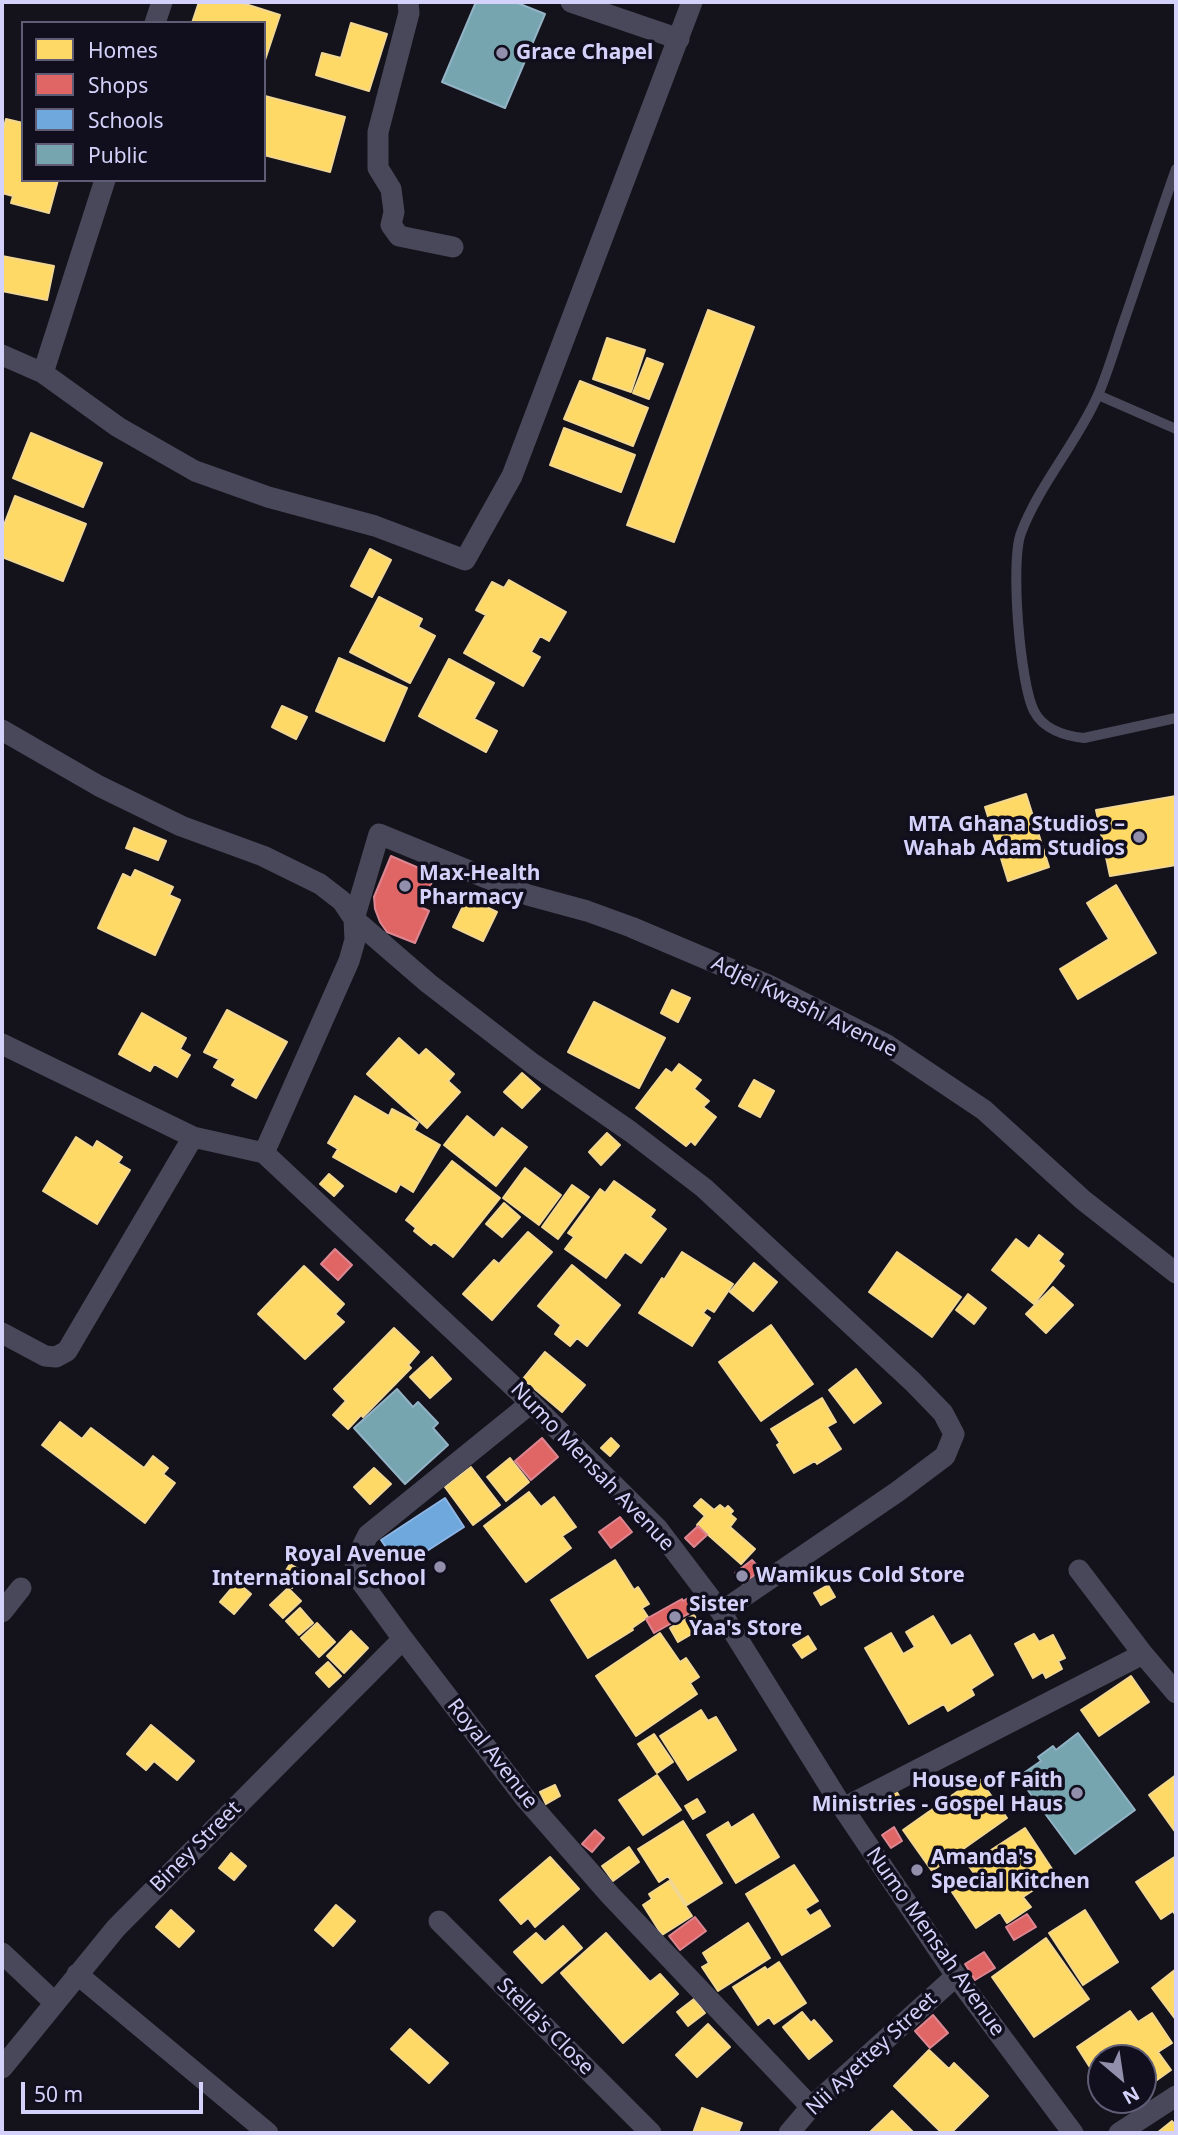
<!DOCTYPE html>
<html>
<head>
<meta charset="utf-8">
<style>
	body { margin:0 }
	#map { position:relative; width:1178px; height:2135px; overflow:hidden; background:#14121a; font-family:"Noto Sans",sans-serif }
	canvas { display:block }
	.frame { position:absolute; inset:0; border:4px solid #d4d2fa; pointer-events:none }
	.legend { position:absolute; left:21px; top:21px; width:245px; height:161px; box-sizing:border-box; background:#110f1e; border:2px solid #5f5d76; margin:0; padding:9px 12px; list-style:none; font-size:21px; color:#d4d2fa }
	.legend li { display:flex; align-items:center; gap:14px; height:35px }
	.legend b { width:35px; border:2px solid #5f5d76 }
	.north { position:absolute; left:1087px; top:2044px; width:70px; height:70px; box-sizing:border-box; background:#110f1e; border:2px solid #5f5d76; border-radius:50%; rotate:151deg; font-size:19px; font-weight:700; line-height:28px; text-align:center; color:#d4d2fa }
	.north::after { content:''; display:block; margin:auto; width:24px; height:32px; background:#918fac; clip-path:polygon(50% 0,100% 100%,50% 72%,0 100%) }
	.scale { position:absolute; left:21px; top:2082px; width:182px; height:32px; box-sizing:border-box; border:4px solid #d4d2fa; border-top:0; padding-left:9px; font-size:21px; line-height:24px; white-space:nowrap; color:#d4d2fa; -webkit-text-stroke:5px #110f1e; paint-order:stroke }
</style>
</head>
<body>
<div id="map">
<canvas width="1178" height="2135"></canvas>
<div class="frame"></div>
<ul class="legend">
<li><b style="height:19px;background:#ffd966"></b>Homes</li>
<li><b style="height:19px;background:#e06666"></b>Shops</li>
<li><b style="height:19px;background:#6fa8dc"></b>Schools</li>
<li><b style="height:19px;background:#76a5af"></b>Public</li>
</ul>
<div class="north">N</div>
<div class="scale">50 m</div>
</div>
<script>
const ctx = document.querySelector('canvas').getContext('2d');
ctx.lineJoin = 'round';
function paint(path, color) {
  ctx.fillStyle = color;
  ctx.fill(path, 'evenodd');
}
function stroke(path, color, width, dash) {
  ctx.strokeStyle = color;
  ctx.lineWidth = width;
  ctx.lineCap = dash ? 'butt' : 'round';
  ctx.setLineDash(dash || []);
  ctx.stroke(path);
}
function label(font, color, halo, rows, align = 'center') {
  ctx.font = font + ' "Noto Sans",sans-serif';
  ctx.lineWidth = 7;
  ctx.setLineDash([]);
  ctx.textBaseline = 'middle';
  ctx.strokeStyle = halo;
  ctx.fillStyle = color;
  for (const [text, x, y, turn = 0] of rows) {
    ctx.save();
    ctx.translate(x, y);
    ctx.rotate((+turn || 0) * Math.PI / 180);
    ctx.textAlign = isNaN(turn) ? turn : align;
    if (halo) ctx.strokeText(text, 0, 0);
    ctx.fillText(text, 0, 0);
    ctx.restore();
  }
}
const homes = new Path2D(`
	M199,2h40l41,13 -16,48v-40h-72z
	M351,23l36,11 -18,57 -53,-16 6,-22 19,5z
	M265,96l80,21 -15,55 -66,-17z
	M6,119l17,4v57h35l-9,33 -38,-10 2,-7 -11,-3v-59z
	M2,256l52,10 -7,34 -45,-9z
	M708,310l46,17 -80,215 -47,-17z
	M607,338l38,12 -14,42 -38,-13z
	M647,358l16,6 -14,35 -16,-6z
	M580,381l68,27 -15,38 -69,-27z
	M564,428l71,27 -14,37 -71,-27z
	M31,433l71,30 -19,44 -70,-29z
	M15,496l71,28 -23,57 -61,-24v-27z
	M370,549l21,11 -19,37 -21,-11z
	M509,580l57,32 -17,29 -9,-5 -9,16 9,5 -17,29 -59,-33 22,-38 -10,-5 16,-28 12,6z
	M379,597l43,22 -4,8 17,9 -25,47 -60,-31z
	M339,658l68,30 -23,53 -68,-30z
	M449,659l45,24 -20,36 23,12 -11,21 -67,-36z
	M282,706l25,11 -11,22 -24,-12z
	M1026,794l23,73 -41,14 -23,-74z
	M1176,796v69l-66,11 -14,-66z
	M134,828l32,13 -8,19 -32,-12z
	M135,870l38,17 -4,8 11,5 -25,55 -57,-27 25,-54 8,4z
	M1116,885l40,68 -78,46 -18,-30 49,-30 -22,-36z
	M467,898l30,14 -14,29 -30,-14z
	M672,990l18,8 -12,24 -17,-9z
	M594,1002l71,36 -26,50 -71,-36z
	M227,1010l60,32 -31,56 -24,-13 4,-6 -22,-12 5,-8 -15,-7z
	M142,1013l44,25 -6,11 10,6 -13,22 -23,-13 -4,7 -31,-17z
	M399,1038l20,18 7,-7 28,25 -6,7 12,11 -33,36 -60,-54z
	M679,1064l22,16 -7,9 15,12 -6,6 13,10 -21,28 -4,-4 -5,5 -50,-38 30,-39 6,4z
	M522,1073l18,16 -18,19 -18,-16z
	M754,1080l20,11 -14,26 -21,-11z
	M355,1096l34,20 3,-7 26,14 -4,7 26,15 -27,47 -13,-8 -4,8 -63,-35 5,-8 -10,-6z
	M467,1116l27,22 8,-10 25,19 -31,39 -52,-41z
	M607,1133l13,12 -19,20 -12,-13z
	M76,1137l17,11 4,-7 25,16 -4,6 12,7 -33,54 -54,-33z
	M452,1161l48,37 -47,59 -19,-15 -3,3 -17,-14 2,-3 -10,-8z
	M525,1168l36,27 -22,30 -36,-27z
	M329,1174l14,12 -9,10 -14,-12z
	M614,1181l41,29 -5,7 16,12 -25,34 -16,-11 -19,26 -41,-29 9,-12 -6,-4 32,-44 5,4z
	M572,1185l17,12 -31,42 -16,-12z
	M504,1203l16,14 -18,20 -16,-13z
	M528,1232l24,20 -60,68 -29,-26 31,-34 5,4z
	M1039,1235l24,19 -5,7 6,5 -30,38 -42,-34 24,-31 13,10z
	M682,1252l51,32 -19,28 -7,-4 -4,5 7,5 -18,28 -53,-33 23,-35 2,2z
	M897,1252l64,45 -29,40 -63,-45z
	M754,1263l23,19 -24,29 -23,-19z
	M572,1265l48,40 -33,41 -10,-8 -7,8 -15,-12 6,-9 -23,-19z
	M304,1266l40,38 -9,10 9,8 -39,37 -47,-45z
	M1053,1287l20,18 -27,28 -20,-19z
	M968,1294l18,14 -12,16 -18,-14z
	M771,1325l42,59 -52,37 -42,-59z
	M394,1328l25,24 -11,13 3,3 -48,49 -2,-2 -13,14 -15,-14 13,-14 -12,-12z
	M545,1352l40,33 -23,27 -39,-33z
	M432,1357l19,22 -21,19 -20,-21z
	M856,1369l25,34 -27,20 -25,-33z
	M822,1398l14,24 -9,5 14,22 -24,15 -2,-3 -21,12 -17,-28 3,-2 -9,-14z
	M60,1422l22,17 9,-11 53,40 9,-12 15,12 -5,6 12,9 -30,40 -103,-78z
	M611,1438l8,8 -9,10 -9,-8z
	M510,1458l19,24 -23,19 -19,-24z
	M471,1467l29,38 -27,20 -28,-38z
	M374,1468l17,16 -21,20 -16,-17z
	M529,1492l12,15 13,-10 22,30 -14,9 9,12 -45,34 -42,-56z
	M701,1499l13,11 6,-5 5,4 3,-3 5,5 -3,3 6,5 -6,8 25,22 -14,15 -44,-39 8,-9 -11,-10z
	M615,1560l19,30 4,-3 11,17 -7,4 6,9 -16,11 1,2 -45,28 -37,-58z
	M290,1564l12,7 -10,17 -12,-8z
	M237,1582l14,12 -17,20 -14,-12z
	M828,1585l7,12 -14,8 -7,-12z
	M288,1588l13,13 -18,17 -13,-13z
	M300,1608l13,15 -14,12 -13,-14z
	M694,1615l8,13 -24,14 -8,-14z
	M933,1616l18,30 19,-11 23,40 -22,14 3,6 -26,16 -4,-7 -35,20 -44,-76 26,-15 12,21 12,-7 -9,-15z
	M317,1623l18,19 -16,15 -18,-19z
	M351,1631l17,17 -24,25 -17,-17z
	M660,1633l20,29 6,-4 13,19 -9,6 7,11 -61,42 -40,-60z
	M1034,1634l5,8 14,-7 12,23 -7,3 4,8 -16,9 -3,-6 -10,6 -18,-34z
	M808,1636l8,13 -14,9 -9,-13z
	M328,1662l13,14 -12,11 -13,-14z
	M1131,1676l18,26 -50,34 -18,-26z
	M701,1710l7,11 8,-4 20,33 -48,30 -28,-44z
	M151,1725l43,36 -17,19 -23,-19 -8,9 -19,-16z
	M654,1734l19,28 -16,11 -19,-29z
	M657,1775l24,35 -38,25 -24,-35z
	M1176,1775v58l-27,-38z
	M978,1777l29,41 -75,53 -29,-41z
	M555,1785l5,11 -14,8 -6,-12z
	M895,1789l7,12 -11,7 -7,-12z
	M697,1799l8,13 -12,7 -8,-13z
	M753,1814l26,43 -43,26 -29,-48 21,-13 3,6z
	M683,1821l39,62 -35,22 -19,-29 -9,6 -21,-33z
	M1025,1828l27,41 -18,12 4,6 -15,10 8,10 -24,16 -7,-11 -24,16 -24,-36 24,-16 -8,-11z
	M629,1847l10,15 -26,19 -11,-15z
	M231,1853l15,13 -12,14 -15,-12z
	M1176,1856v60l-3,-5 -12,8 -25,-37z
	M550,1857l29,32 -44,38 -7,-9 -7,6 -21,-24z
	M794,1865l24,36 -13,8 5,7 10,-6 10,16 -48,29 -36,-61z
	M669,1881l23,35 -30,19 -19,-30 9,-6 -3,-5z
	M336,1905l19,16 -22,25 -18,-16z
	M171,1910l23,21 -15,16 -23,-20z
	M1085,1910l33,52 -35,23 -34,-52z
	M748,1923l22,35 -52,33 -16,-24 7,-4 -6,-10z
	M563,1926l19,22 -40,35 -28,-31 22,-19 9,9z
	M606,1933l44,49 10,-8 18,20 -55,49 -62,-70z
	M1046,1938l43,61 -55,38 -42,-60z
	M779,1962l27,41 -32,21 -5,-7 -11,8 -25,-38 32,-20 2,3z
	M1176,1969v51l-24,-32z
	M694,1999l11,14 -17,13 -11,-14z
	M1130,2011l8,11 14,-9 20,30 -14,9 13,18 -28,20v-32h-42v4l-10,7 -14,-22z
	M802,2012l9,11 3,-3 18,21 -23,18 -26,-32z
	M708,2024l22,23 -33,30 -21,-22z
	M410,2029l38,34 -19,20 -38,-34z
	M929,2050l20,19 5,-6 34,33 -37,37h-9l-48,-47z
	M702,2108l40,15 -4,10h-45z
	M892,2111l22,22h-45z
	M1172,2121l4,5v7h-19z`);
const shops = new Path2D(`
	M391,856l44,19 -14,32 8,4 -14,32 -28,-11 -7,-10 -5,-13 -1,-12z
	M335,1249l17,16 -14,15 -17,-16z
	M542,1438l16,19 -27,23 -16,-19z
	M620,1517l12,15 -21,16 -12,-16z
	M698,1526l9,9 -13,12 -9,-9z
	M752,1560l9,10 -18,14 -8,-11z
	M690,1597l7,12 -43,24 -8,-14 36,-20 1,2z
	M894,1827l8,14 -11,7 -9,-13z
	M595,1830l9,8 -12,14 -10,-8z
	M1027,1914l9,13 -22,13 -8,-13z
	M695,1917l11,14 -26,19 -11,-14z
	M984,1952l11,16 -20,12 -10,-16z
	M933,2015l15,18 -18,15 -15,-17z`);
const schools = new Path2D(`
	M445,1498l19,29 -51,33 -5,-8 -13,8 -14,-20z`);
const public = new Path2D(`
	M476,2h39l30,12 -40,94 -63,-26z
	M397,1389l16,18 5,-5 20,21 -5,5 15,17 -43,39 -51,-56z
	M1078,1733l57,77 -60,44 -57,-77 23,-16 -3,-4 15,-11 3,4z`);
const lane = new Path2D(`
	M1176,169c-18,51 -35,103 -53,155 -8,23 -15,48 -25,71 -20,46 -59,90 -77,138 -11,29 -1,151 13,178 9,18 31,25 50,27l92,-20
	M1098,395l78,34`);
const street = new Path2D(`
	M408,2l1,11 -31,119v36l13,21 3,23 -3,13 8,11 54,11
	M571,2l108,37
	M155,23l7,-21
	M2,355l41,18 75,54 77,44 73,26 107,29 90,34 47,-84 180,-474
	M43,373l62,-193
	M2,730l97,56 82,40 82,30 57,28 22,17 12,18 1,21 -6,21 -85,192
	M354,919l74,64 105,81 98,68 73,56 209,194 30,31 11,21 -9,22 -48,36 -176,120
	M354,919l25,-85 149,61 59,16 44,16 137,58 119,60 97,65 99,90 93,73
	M2,1044l191,93 71,16 267,250 127,126 63,83 122,196 113,168 117,157
	M2,1333l43,23 11,1 11,-6 126,-214
	M531,1403l-163,132 -13,26 2,15 46,63 122,159 85,97 201,212
	M1079,1570l64,84 33,39
	M2,1612l19,-24
	M843,1808l300,-154
	M439,1921l212,212
	M2,1953l52,49
	M77,1974l191,159
	M2,2068l114,-140 287,-289
	M789,2133l22,-26 145,-131
	M1119,2133l57,-37`);
const markers = [
	[502,53,7,"#918fac"],
	[1139,837,7,"#918fac"],
	[405,886,7,"#918fac"],
	[440,1567,7,"#918fac"],
	[742,1576,7,"#918fac"],
	[675,1617,7,"#918fac"],
	[1077,1793,7,"#918fac"],
	[917,1870,7,"#918fac"]
];
const poiNames = [
	["Grace Chapel",516,53],
	["MTA Ghana Studios –",1125,825,"right"],
	["Wahab Adam Studios",1125,849,"right"],
	["Max-Health",419,874],
	["Pharmacy",419,898],
	["Royal Avenue",426,1555,"right"],
	["International School",426,1579,"right"],
	["Wamikus Cold Store",756,1576],
	["Sister",689,1605],
	["Yaa's Store",689,1629],
	["House of Faith",1063,1781,"right"],
	["Ministries - Gospel Haus",1063,1805,"right"],
	["Amanda's",931,1858],
	["Special Kitchen",931,1882]
];
const streetNames = [
	["Adjei Kwashi Avenue",804,1007,26],
	["Numo Mensah Avenue",592,1467,46],
	["Royal Avenue",492,1754,52],
	["Biney Street",196,1847,-45],
	["Numo Mensah Avenue",935,1942,55],
	["Stella's Close",545,2027,45],
	["Nii Ayettey Street",872,2054,-43]
];
paint(homes, '#ffd966');
stroke(homes, '#f2d792', 2);
paint(shops, '#e06666');
stroke(shops, '#dc8692', 2);
paint(schools, '#6fa8dc');
stroke(schools, '#8db5e5', 2);
paint(public, '#76a5af');
stroke(public, '#92b2c6', 2);
stroke(lane, '#49485a', 10);
stroke(street, '#49485a', 21);
for (const [x, y, r, color] of markers) {
  const dot = new Path2D();
  dot.arc(x, y, r, 0, 2 * Math.PI);
  ctx.fillStyle = color;
  ctx.fill(dot);
  stroke(dot, '#110f1e', 2.5);
}
label('bold 21px', '#d4d2fa', '#110f1e', poiNames, 'left');
label('21px', '#d4d2fa', '#110f1e', streetNames);
</script>
</body>
</html>
